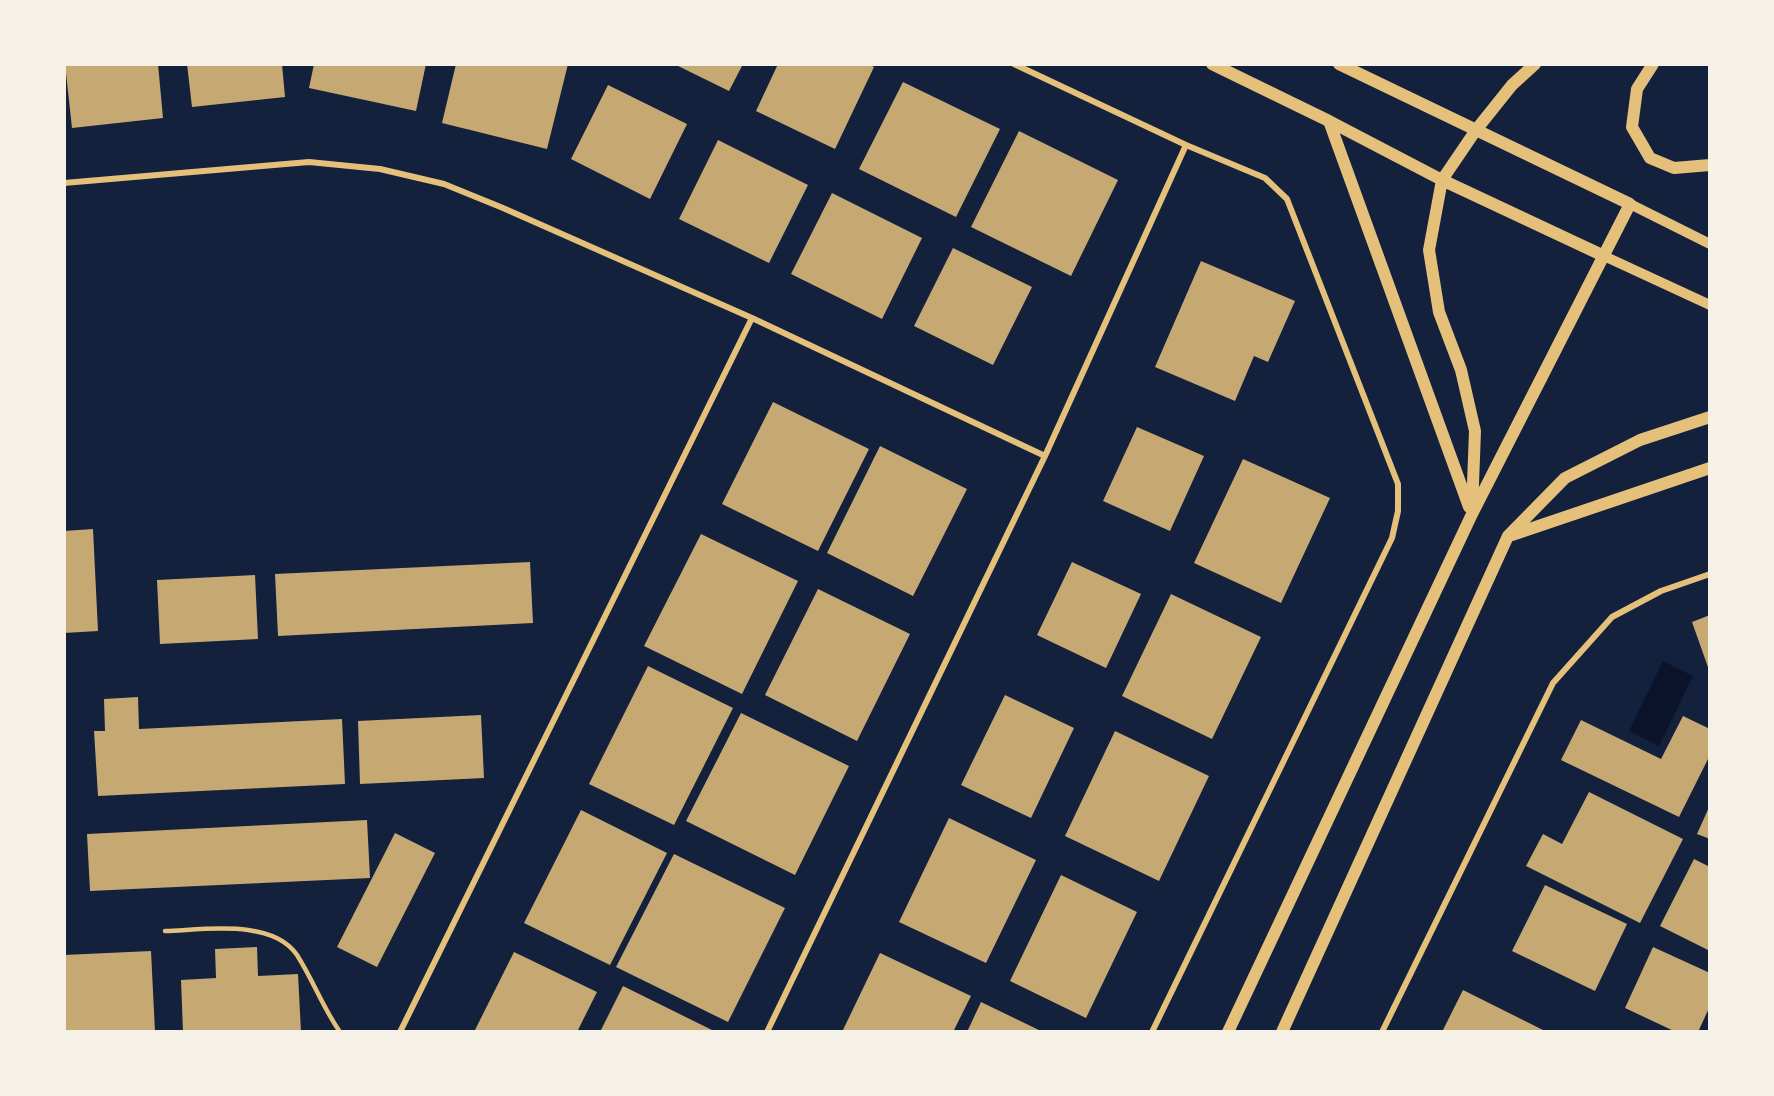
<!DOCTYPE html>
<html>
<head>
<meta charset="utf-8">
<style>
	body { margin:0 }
	#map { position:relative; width:1774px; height:1096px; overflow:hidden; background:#14213d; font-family:"Work Sans",sans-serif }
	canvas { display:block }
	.frame { position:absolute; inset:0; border:66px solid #f6f1e7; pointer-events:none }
</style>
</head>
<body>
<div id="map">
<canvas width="1774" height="1096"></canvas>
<div class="frame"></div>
</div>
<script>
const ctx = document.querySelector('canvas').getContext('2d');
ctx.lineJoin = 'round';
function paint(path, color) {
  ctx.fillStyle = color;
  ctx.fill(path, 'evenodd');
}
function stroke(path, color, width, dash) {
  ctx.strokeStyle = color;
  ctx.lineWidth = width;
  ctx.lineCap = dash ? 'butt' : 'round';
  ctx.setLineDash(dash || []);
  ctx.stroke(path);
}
const water = new Path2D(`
	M1663,661l30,15 -34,70 -30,-15z`);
const building = new Path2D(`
	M65,64h93l5,54 -91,10z
	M187,64h95l3,33 -93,10z
	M314,64h112l-10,47 -107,-23z
	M456,64h112l-21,85 -105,-26z
	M674,64h69l-14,27z
	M778,64h90l6,3 -39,82 -79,-38z
	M903,82l97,47 -44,88 -97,-48z
	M608,85l79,39 -37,75 -79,-40z
	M1019,131l99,49 -47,96 -100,-49z
	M718,140l90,45 -39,78 -90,-44z
	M832,193l90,45 -40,81 -91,-45z
	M953,248l79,39 -39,78 -79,-39z
	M1201,261l94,40 -27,61 -14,-6 -19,45 -80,-34z
	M773,402l96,47 -51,102 -96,-47z
	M1137,427l67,29 -34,75 -67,-30z
	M880,446l87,43 -54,107 -86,-43z
	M1243,459l87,39 -49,105 -87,-40z
	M93,529l5,102 -34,2v-102z
	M701,534l97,47 -56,113 -98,-48z
	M530,562l3,61 -255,13 -3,-62z
	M1072,562l69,32 -35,74 -69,-33z
	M255,575l3,64 -98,5 -3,-64z
	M818,589l92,45 -53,107 -92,-46z
	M1171,594l90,43 -49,102 -90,-43z
	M1710,615v55h-1l-17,-48z
	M648,666l85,42 -59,117 -85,-41z
	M1005,695l69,33 -43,90 -70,-33z
	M138,697l1,32 203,-10 3,65 -247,12 -4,-65h11l-1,-32z
	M741,713l108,53 -54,109 -109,-54z
	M481,715l3,63 -124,6 -2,-63z
	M1683,716l27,13v26l-31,62 -118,-57 20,-40 80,39z
	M1115,731l94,45 -50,105 -94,-45z
	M1589,792l94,47 -43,84 -114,-57 17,-32 19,10z
	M1710,805v34l-13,-5z
	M581,810l86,43 -57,112 -86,-42z
	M949,818l87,42 -50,103 -87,-41z
	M367,820l3,58 -280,13 -3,-57z
	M395,833l40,20 -58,114 -40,-20z
	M674,854l111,54 -57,114 -112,-55z
	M1694,859l16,8v84l-50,-25z
	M1061,875l76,37 -51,106 -76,-37z
	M1545,885l82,39 -32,67 -83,-40z
	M257,947l1,29 40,-2 3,58h-118l-2,-52 35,-2 -1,-29z
	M1653,947l57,26v33l-12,26h-22l-51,-24z
	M151,951l4,81h-91v-77z
	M514,952l83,40 -20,40h-103z
	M880,953l91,43 -18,36h-111z
	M623,986l93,46h-116z
	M1463,990l84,42h-105z
	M981,1002l62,30h-76z`);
const service = new Path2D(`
	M165,931c38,-1 107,-13 132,24 16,25 26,53 43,77`);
const minor = new Path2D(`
	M1014,64l172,81 79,33 22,21 111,285v27l-6,27 -240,494
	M64,183l245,-21 71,7 64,15 59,24 249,110 293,138
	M400,1032l352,-714
	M767,1032l278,-576 141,-311
	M1382,1032l171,-349 59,-66 49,-26 49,-17`);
const tertiary = new Path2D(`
	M1630,204l80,40
	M1604,256l106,49`);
const secondary = new Path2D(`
	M1212,64l117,57 113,59 162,76
	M1653,64l-16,25 -5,38 18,31 24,10 36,-3
	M1329,121l140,386
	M1472,510l3,-79 -14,-61 -22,-58 -10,-62 13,-70 34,-50 36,-45 23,-21
	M1512,535l198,-67
	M1228,1032l244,-518 158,-310 -291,-140
	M1282,1032l226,-496 57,-58 75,-38 70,-23`);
paint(water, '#0b132b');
paint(building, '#c6a872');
stroke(service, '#e5c07b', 4.5);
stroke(minor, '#e5c07b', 6);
stroke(tertiary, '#e5c07b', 10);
stroke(secondary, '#e5c07b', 12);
</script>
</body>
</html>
